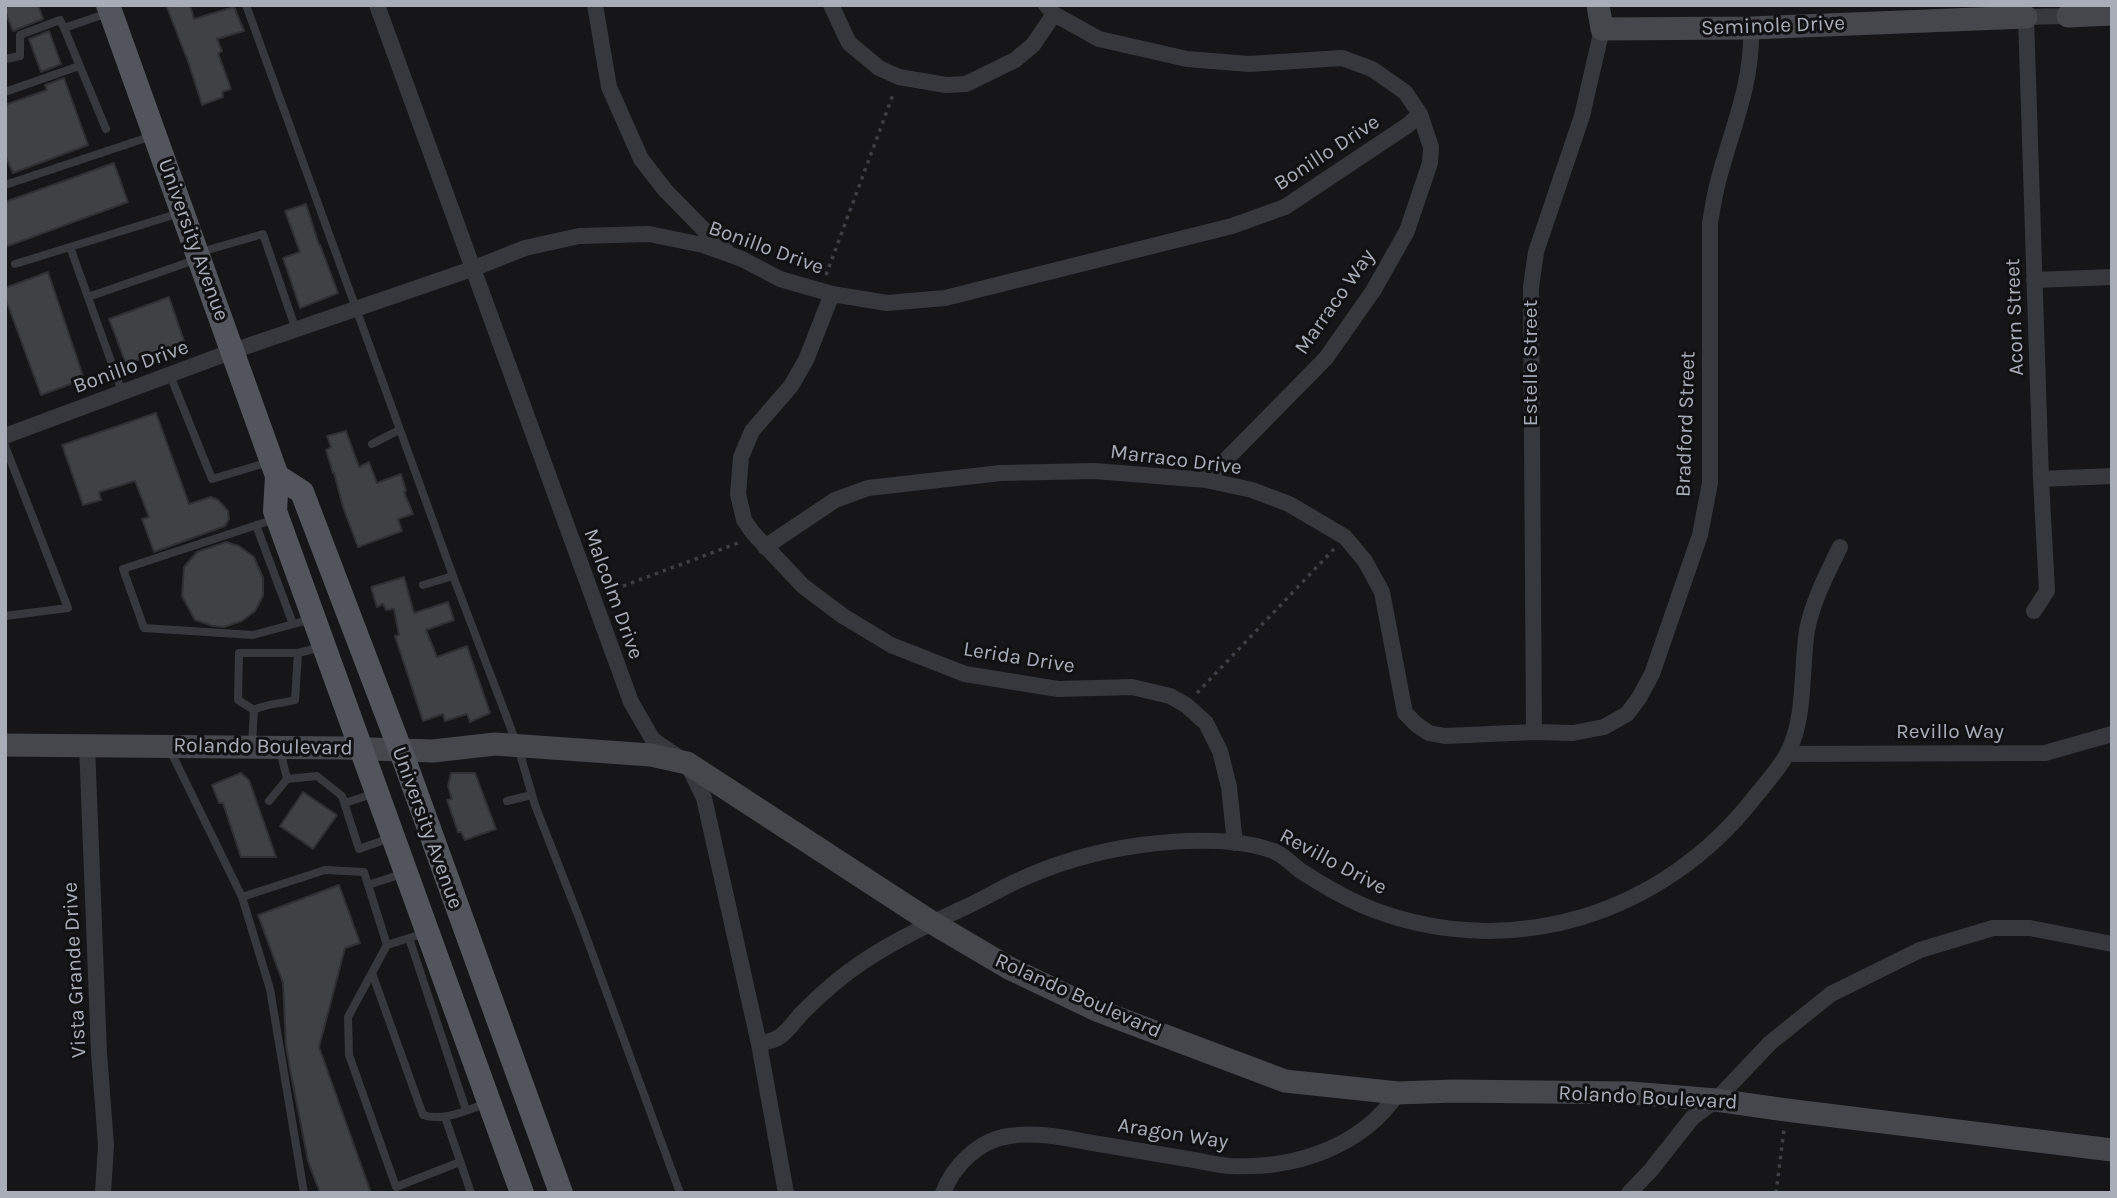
<!DOCTYPE html>
<html>
<head>
<meta charset="utf-8">
<style>
	body { margin:0 }
	#map { position:relative; width:2117px; height:1198px; overflow:hidden; background:#161618; font-family:Karla,sans-serif }
	canvas { display:block }
	.frame { position:absolute; inset:0; border:7px solid #a8adb8; pointer-events:none }
</style>
</head>
<body>
<div id="map">
<canvas width="2117" height="1198"></canvas>
<div class="frame"></div>
</div>
<script>
const ctx = document.querySelector('canvas').getContext('2d');
ctx.lineJoin = 'round';
function paint(path, color) {
  ctx.fillStyle = color;
  ctx.fill(path, 'evenodd');
}
function stroke(path, color, width, dash) {
  ctx.strokeStyle = color;
  ctx.lineWidth = width;
  ctx.lineCap = dash ? 'butt' : 'round';
  ctx.setLineDash(dash || []);
  ctx.stroke(path);
}
function label(font, color, halo, rows, align = 'center') {
  ctx.font = font + ' Karla,sans-serif';
  ctx.lineWidth = 6;
  ctx.setLineDash([]);
  ctx.textBaseline = 'middle';
  ctx.strokeStyle = halo;
  ctx.fillStyle = color;
  for (const [text, x, y, turn = 0] of rows) {
    ctx.save();
    ctx.translate(x, y);
    ctx.rotate((+turn || 0) * Math.PI / 180);
    ctx.textAlign = isNaN(turn) ? turn : align;
    if (halo) ctx.strokeText(text, 0, 0);
    ctx.fillText(text, 0, 0);
    ctx.restore();
  }
}
const building = new Path2D(`
	M5,5h33l5,14 -30,12 -8,-20z
	M166,5h24l4,14 40,-12 10,24 -27,8 5,12 -4,2 13,36 -9,3 1,5 -21,8 -13,-41z
	M49,31l12,33 -20,8 -12,-33z
	M64,78l24,67 -75,28 -8,-18v-50l42,-15 -2,-5z
	M114,163l14,39 -123,45v-45z
	M306,204l13,41h1l18,48 -38,15 -17,-50 17,-6 -15,-41z
	M48,272l36,107 -43,16 -36,-98v-9z
	M169,297l16,47 -59,20 -17,-45z
	M156,413l33,91 22,-7 7,3 10,11 1,8 -4,7 -71,26 -12,-33 7,-2 -14,-36 -36,11 2,8 -18,5 -21,-60z
	M346,431l13,36 10,-5 8,21 24,-9 5,17 -2,1 9,22 -15,5 4,12 -44,16 -15,-40 -9,-34h-1l-7,-23 5,-3 -4,-11z
	M226,542l13,4 15,11 9,21v18l-8,15 -13,10 -18,6 -11,-1 -18,-6 -13,-24 2,-29 13,-15z
	M404,577l10,36 34,-11 6,18 -28,10 11,27 30,-11 23,67 -20,9 -3,-8 -22,7 -2,-7 -20,7 -28,-85 4,-1 -5,-26 -8,1 -3,-6 -6,3 -6,-20z
	M241,773l8,7 27,77h-35l-18,-54h-4l-7,-18z
	M451,773h24l21,56 -31,11 -4,-8h-3l-11,-32 5,-1 -4,-13z
	M303,792l34,23 -24,34 -33,-23z
	M339,885l21,58 -15,5 -26,99 52,146h-51l-12,-32 -18,-92 -4,-23 -3,-63 -25,-68z`);
const path = new Path2D(`
	M826,275l68,-183
	M607,592l134,-50
	M1197,693l137,-144
	M1776,1193l8,-64`);
const lane = new Path2D(`
	M246,5l207,571 65,171 17,58 48,123 97,265
	M5,59l15,-3v-21l40,-15 4,8
	M5,92l74,-26
	M106,129l-42,-101 44,-15
	M5,185l147,-49
	M70,247l52,145
	M201,252l62,-18 33,96
	M15,264l165,-51
	M88,297l110,-38
	M170,375l42,104 57,-17
	M372,444l27,-14
	M5,446l63,162 -63,8
	M275,519l-152,50 21,59 109,7 59,-16
	M256,525l37,99
	M423,585l30,-9
	M254,710c13,-7 27,-6 41,-10l3,-47
	M252,744l2,-34 -16,-10 1,-47h59l24,-6
	M169,748l73,149 28,92 34,204
	M280,750l7,29 30,-3 25,20 17,53 31,-11
	M269,801l18,-22
	M507,801l25,-6
	M345,803l30,-10
	M368,885l37,-12
	M242,897l83,-27 39,2 23,73 38,-12
	M409,938l57,172
	M387,945l-39,72 1,38 47,132 64,-25
	M372,973l51,142c21,7 44,-5 64,-12
	M445,1117l26,76`);
const street = new Path2D(`
	M377,5l254,697 22,38 34,23 17,35 55,246 27,149
	M595,5l14,82 32,72 24,31 50,51 10,7
	M831,5l18,38 30,25 20,9 47,8 20,-1 49,-24 18,-15 21,-31
	M1046,5l8,9 45,25 88,20 62,5 93,-6 30,11 33,23 15,22 11,33 -1,16 -23,68 -34,60 -47,67 -120,122
	M2034,280l78,-3
	M832,294l-26,66 -15,26 -39,45 -11,26 -3,37 6,26 9,13 50,53 40,30 48,29 74,29 93,15 74,-2 38,9 16,9 20,18 14,28 9,36 6,56
	M5,436l228,-85 239,-82 53,-21 54,-12 70,-2 54,11 39,14 38,20 52,15 55,9 58,-5 287,-72 53,-19 123,-82 12,-11
	M2041,479l71,-3
	M765,547l70,-47 33,-12 133,-15 94,-2 111,9 46,10 37,14 56,33 20,24 17,31 23,121 12,12 12,8 16,3 89,-4 39,1 31,-6 23,-13 12,-16 13,-24 48,-139 10,-52v-260c2,-12 4,-25 7,-37 13,-54 36,-100 34,-158
	M2034,611l13,-20 -6,-112 -15,-462 42,-1v-8
	M1534,732l-3,-445 5,-35 46,-136 20,-87
	M87,745l12,308 7,92 -3,48
	M1787,754l258,-1 67,-19
	M759,1044c6,-2 15,-3 20,-7 9,-5 16,-17 24,-25 18,-18 37,-35 58,-49 31,-21 65,-37 98,-53 19,-8 37,-19 56,-28 40,-19 83,-31 126,-37 39,-5 95,-8 132,6 10,3 19,14 28,20 23,15 47,29 73,39 140,52 289,4 380,-112 11,-14 25,-29 33,-44 19,-34 14,-86 20,-124 6,-30 20,-56 33,-83
	M943,1193c10,-27 36,-53 66,-57 29,-5 60,3 90,8 29,5 59,10 89,15 14,2 28,6 42,7 64,3 131,-18 168,-73
	M1629,1193l22,-23 41,-52 24,-18 54,-57 61,-49 89,-44 73,-22h37l82,16`);
const secondary = new Path2D(`
	M1598,5l4,24 149,-1 275,-11
	M2068,16l44,-2
	M5,745l337,3 91,3 62,-7 156,11 36,8 244,159 78,46 90,43 186,70 113,12 55,-2 178,2 85,7 70,10 326,40`);
const primary = new Path2D(`
	M108,5l169,471 -2,35c83,227 166,454 247,682
	M277,476l25,16 104,273 155,428`);
const streetNames = [
	["Seminole Drive",1773,26,-2],
	["Bonillo Drive",1327,153,-33],
	["University Avenue",193,240,70],
	["Bonillo Drive",766,248,20],
	["Marraco Way",1335,302,-55],
	["Acorn Street",2015,317,-92],
	["Estelle Street",1531,363,-90],
	["Bonillo Drive",131,367,-20],
	["Bradford Street",1686,424,-88],
	["Marraco Drive",1176,460,7],
	["Malcolm Drive",613,594,70],
	["Lerida Drive",1019,658,9],
	["Revillo Way",1950,732],
	["Rolando Boulevard",263,747,1],
	["University Avenue",427,828,70],
	["Revillo Drive",1333,862,28],
	["Vista Grande Drive",75,970,-93],
	["Rolando Boulevard",1078,996,24],
	["Rolando Boulevard",1648,1098,3],
	["Aragon Way",1173,1134,9]
];
paint(building, '#404145');
stroke(building, '#303034', 2);
stroke(path, '#3d3f44', 3.5, [3.5, 5]);
stroke(lane, '#37383d', 8);
stroke(street, '#37383d', 16);
stroke(secondary, '#45474d', 23);
stroke(primary, '#53555c', 24);
label('21px', '#a8adb8', '#111113', streetNames);
</script>
</body>
</html>
